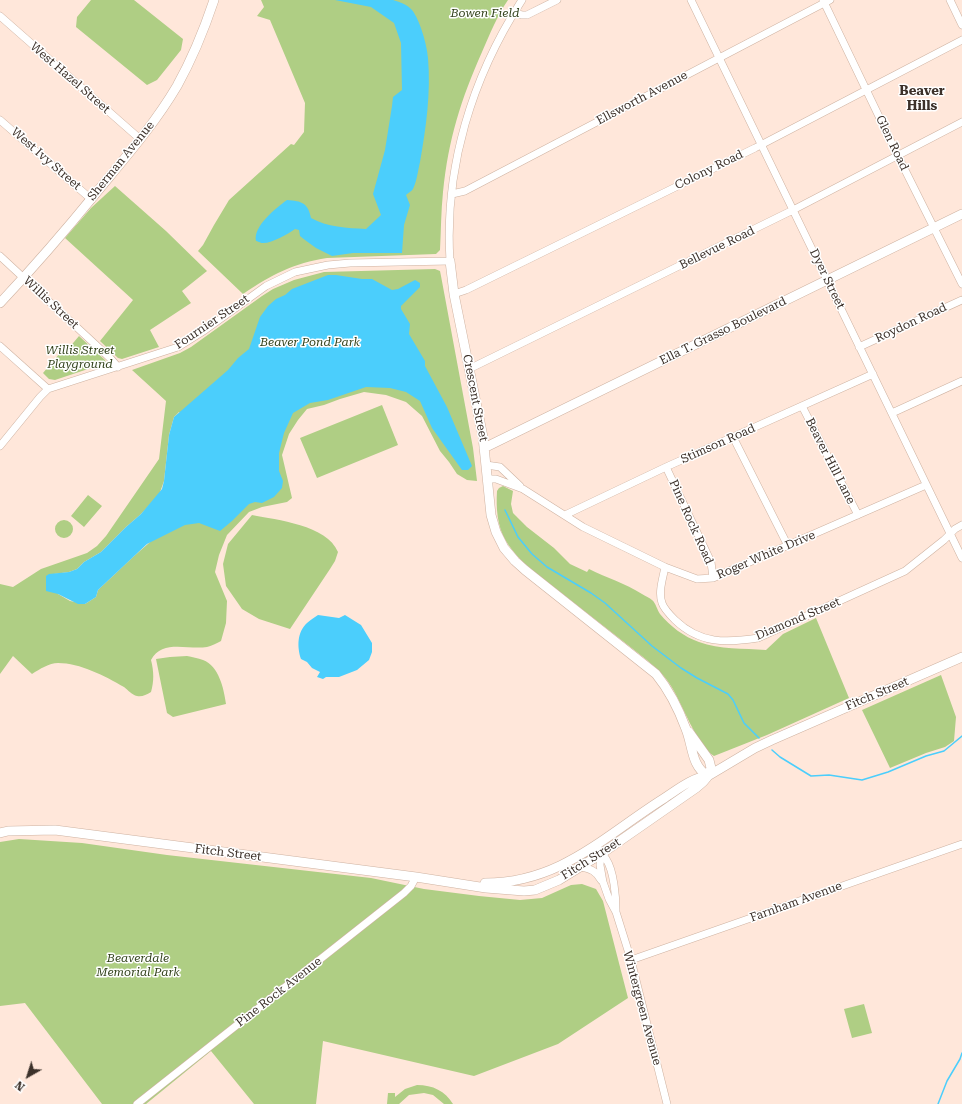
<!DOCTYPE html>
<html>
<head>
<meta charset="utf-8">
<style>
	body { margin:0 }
	#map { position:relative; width:962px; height:1104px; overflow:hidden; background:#ffe7da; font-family:"Roboto Serif",serif }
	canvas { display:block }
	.north { position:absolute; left:8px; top:1056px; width:40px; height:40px; -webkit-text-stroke:3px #fff; paint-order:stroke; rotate:219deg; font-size:11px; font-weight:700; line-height:16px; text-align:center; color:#3c312a }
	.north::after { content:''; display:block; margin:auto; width:14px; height:18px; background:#3c312a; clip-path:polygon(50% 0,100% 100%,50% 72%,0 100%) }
</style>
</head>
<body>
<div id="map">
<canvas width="962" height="1104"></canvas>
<div class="north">N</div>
</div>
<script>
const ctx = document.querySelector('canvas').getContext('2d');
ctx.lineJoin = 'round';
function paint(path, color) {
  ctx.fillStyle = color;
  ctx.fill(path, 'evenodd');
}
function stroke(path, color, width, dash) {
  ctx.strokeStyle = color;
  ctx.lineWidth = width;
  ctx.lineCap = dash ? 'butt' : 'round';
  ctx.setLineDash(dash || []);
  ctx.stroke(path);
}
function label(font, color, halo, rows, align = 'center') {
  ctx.font = font + ' "Roboto Serif",serif';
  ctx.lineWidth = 3;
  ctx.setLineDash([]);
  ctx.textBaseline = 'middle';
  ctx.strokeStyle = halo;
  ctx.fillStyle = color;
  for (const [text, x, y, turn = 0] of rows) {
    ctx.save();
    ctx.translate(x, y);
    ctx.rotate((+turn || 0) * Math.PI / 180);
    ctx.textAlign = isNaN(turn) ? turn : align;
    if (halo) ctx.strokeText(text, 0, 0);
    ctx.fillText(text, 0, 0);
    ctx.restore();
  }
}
const green = new Path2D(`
	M91,0h43l49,39 -2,11 -24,30 -10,5 -71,-58 1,-10z
	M261,0h247c-11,16 -18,34 -26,52 -21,47 -34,88 -39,140 -2,19 -2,39 -3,58l-4,4 -109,4c-33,5 -56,17 -84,36l-45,-43 5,-6 11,-20 15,-25 62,-56 3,1 10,-13 1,-29 -35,-83 -13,-4 7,-9z
	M115,186l51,45 41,40 -25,20 9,12 -41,27 9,17 -37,12 -4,-1 -18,-17 33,-41 -68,-62 26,-30z
	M435,269l5,2 1,5 32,172 4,33 -10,-1 -10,-6 -8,-12 -9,-11 -18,-35 -16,-14 -20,-7 -22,-3 -24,7 -16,6 -17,4 -9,11 -9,14 -7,21 10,43 -5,4 -25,5 -13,5 -22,23 -8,20 -4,17 12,29 -1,22 -5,18c-4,2 -10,5 -14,6 -20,3 -45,-8 -56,13 3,12 3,21 0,32 -5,3 -9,5 -14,4 -5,-1 -9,-6 -13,-9 -19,-11 -44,-24 -66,-24 -9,0 -18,6 -26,11l-19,-18 -13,18v-90l13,3 28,-18 46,-16 10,-7 9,-10 53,-77 7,-58 -34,-31 48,-17 11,-6 71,-51 11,-7 21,-9 30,-8zM179,412l51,46 -81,85 -16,14 -35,33 -2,7 -11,7 -15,-3 -12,-7 -4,-20 15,-2 8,-3 7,-7 17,-10 25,-25 15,-13 18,-19 5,-14 5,-46 5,-18z
	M79,336l26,24 1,3 -51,17 -6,-1 -6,-6 17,-20 3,2z
	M382,405l16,40 -81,33 -17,-40z
	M503,486l10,5 -2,13 2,9 14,14 27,21 16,16 17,8 2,-3c18,9 36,14 53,25 3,2 8,4 10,6 4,3 5,10 8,14 10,12 24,23 39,28 21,8 44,6 67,8l17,-16 33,-16 33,80 -82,37 -53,21c-17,-10 -32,-53 -43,-70 -7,-12 -17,-20 -28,-29 -26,-21 -53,-41 -79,-62 -20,-16 -44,-31 -58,-54 -9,-15 -10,-33 -9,-50l2,-3z
	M88,495l14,11 -18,21 -13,-11z
	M252,515c25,5 75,10 86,37l-3,9 -5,8 -40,60 -31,-10 -17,-10 -16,-23 -3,-22 5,-20z
	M55 529a9 9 0 1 1 18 0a9 9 0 1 1-18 0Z
	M187,656c5,1 11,2 16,4 16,6 21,29 23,44l-53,13 -6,-4 -11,-54 14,-2z
	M941,675l15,42 -2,24 -9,6 -19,6 -36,15 -28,-58z
	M19,839l63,4 85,12 204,23 53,11 55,7 41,4 22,-2 29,-13 11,-1 14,5 7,12 25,97 -70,46 -84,32 -151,-35 -7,63h-62l-43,-53 -65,53h-44l-77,-101 -25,3v-164z
	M864,1004l8,29 -20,5 -8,-29z
	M417,1085c16,0 28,6 36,19h-9l-11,-9 -9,-2 -15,2 -10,9h-12l1,-11h7v4l10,-8z`);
const water = new Path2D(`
	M335,0h58c6,2 14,4 19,10 8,10 15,35 16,48 3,35 -2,70 -8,104 -2,8 -3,19 -7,27 -1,2 -5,4 -7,6l4,10 -6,20 -2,28h-49l-21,3 -16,-8 -11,-8 -5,-4 -1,-6 -4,-1c-7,5 -24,15 -33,14 -1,0 -5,-2 -6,-2 -3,-15 20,-33 31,-41 15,1 21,3 24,18 16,9 36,10 55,11l15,-14 -8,-21 12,-44 7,-44 1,-9 9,-7 -1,-47 -7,-20 -23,-16z
	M328,275h8l26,4h10l20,11 6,-1 17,-9 5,3v4l-19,19v3l9,15 -1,10 16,27v5l22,41 25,59 -4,4h-6l-30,-42 -12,-27 -14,-9 -16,-4 -24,-1 -38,13 -18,3 -17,10 -9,20 -5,20v18l4,10 -1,7 -8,9 -12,6 -7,-1 -6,2 -17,17 -12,10 -21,-8 -14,2 -38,19 -49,46 -2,7 -11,7h-7l-20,-10 -12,-3v-15l3,-2 20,-2 8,-3 7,-7 17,-10 25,-25 15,-13 21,-25 2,-8 5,-46 5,-18 54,-47 10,-12 11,-9 11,-32 8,-11 8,-7 9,-4 7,-6z
	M318,615l21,3 6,-3 16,10 11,18v9l-3,8 -12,10 -18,7h-13l-3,2 -6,-2 3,-5 -8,-4 -5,-6 -6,-3c-4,-12 -4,-27 6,-36 3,-3 7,-5 11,-8z`);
const stream = new Path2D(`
	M505,510l13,27 14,17 15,13 44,26 14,10 47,43 29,22 16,10 31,16 5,6 11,23 15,15
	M772,750l8,7 31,19 18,-1 33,5 26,-8 38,-16 18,-5 18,-15
	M938,1104l9,-23 13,-22 2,-6`);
const minor = new Path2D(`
	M691,0l271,558
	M823,0l75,156 64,128
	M950,0l12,25
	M514,13l8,2h5l30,-15
	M0,16l140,123
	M0,120l91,79
	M452,194l13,-3 365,-191
	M0,256l111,103 7,8
	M454,294l12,-4 289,-142 207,-108
	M0,346l48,43
	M859,347l103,-47
	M469,369l324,-159 169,-88
	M802,406l56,109
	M892,413l70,-32
	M733,437l55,109
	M0,446l40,-49 8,-8 130,-42 27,-17 61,-44 29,-14 33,-7 22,-2 100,-2c-6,-93 22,-184 72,-261
	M486,465l14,2 20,19
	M666,467l45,95 2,16
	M487,479h9l27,10 60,38 82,40 32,12 16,-1 213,-93
	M565,515l101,-48 207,-93
	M665,567c-2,11 -7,25 -3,36 2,6 8,12 13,17 25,24 51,23 83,18l147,-67 39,-31 11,-11 7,-4
	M596,846c3,4 7,8 10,13 8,12 10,38 10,52
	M601,854l-1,11 3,17 6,17 7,13 15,48 36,144
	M581,867c10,2 15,4 20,13
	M631,960l331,-116
	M137,1104l267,-211 7,-7 5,-9`);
const major = new Path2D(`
	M450,261l4,33 29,143 8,78 5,17 8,16 11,13 10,9 131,104c13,16 23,36 30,55 7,17 5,37 22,47
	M0,303c33,-35 65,-72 96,-110 28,-34 58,-68 81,-107 15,-27 27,-56 37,-86
	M484,448l478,-234
	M689,732l20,28 2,8 -3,8
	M0,833l8,-2 47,-1 361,47 70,11 38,3 11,-1 24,-10 42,-26 95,-66 7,-6 5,-6 47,-28 17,-8 190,-83
	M485,883c75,0 118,-46 178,-84 14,-9 28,-21 45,-23`);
const parkNames = [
	["Bowen Field",485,13],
	["Beaver Pond Park",310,342],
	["Willis Street",80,350],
	["Playground",80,364],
	["Beaverdale",138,958],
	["Memorial Park",138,972]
];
const streetNames = [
	["West Hazel Street",70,78,41],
	["Ellsworth Avenue",642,98,-28],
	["Glen Road",892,143,64],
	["West Ivy Street",46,159,41],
	["Sherman Avenue",121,161,-51],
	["Colony Road",709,170,-26],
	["Bellevue Road",717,248,-26],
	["Dyer Street",827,279,64],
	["Willis Street",51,303,43],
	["Fournier Street",212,322,-34],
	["Roydon Road",911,323,-25],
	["Ella T. Grasso Boulevard",723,331,-26],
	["Crescent Street",475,398,79],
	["Stimson Road",718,444,-24],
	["Beaver Hill Lane",830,461,63],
	["Pine Rock Road",691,522,66],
	["Roger White Drive",766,555,-23],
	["Diamond Street",798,619,-23],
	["Fitch Street",877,694,-23],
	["Fitch Street",228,853,7],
	["Fitch Street",591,859,-32],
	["Farnham Avenue",796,902,-20],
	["Pine Rock Avenue",279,992,-38],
	["Wintergreen Avenue",642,1008,75]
];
const neighbourhoodNames = [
	["Beaver",922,91],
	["Hills",922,106]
];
paint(green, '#afce84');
paint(water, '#4bcefc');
stroke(stream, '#4bcefc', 1.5);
stroke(minor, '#ceb2a1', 8);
stroke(major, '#ceb2a1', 10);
stroke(minor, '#fff', 7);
stroke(major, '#fff', 9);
label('italic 12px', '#32421b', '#fff', parkNames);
label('12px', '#3c312a', '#fff', streetNames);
label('bold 13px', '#3c312a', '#fff', neighbourhoodNames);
</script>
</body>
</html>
